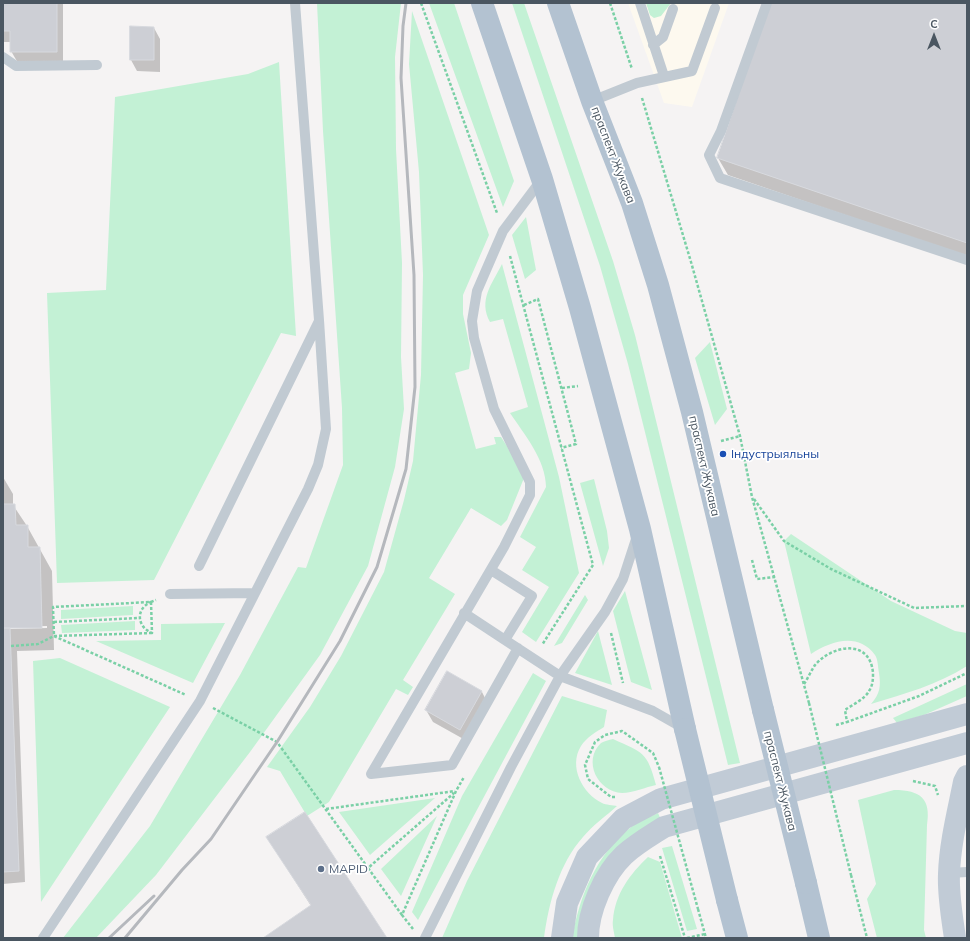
<!DOCTYPE html>
<html>
<head>
<meta charset="utf-8">
<style>
	body { margin:0 }
	#map { position:relative; width:970px; height:941px; overflow:hidden; background:#f5f3f3; font-family:Mulish,sans-serif }
	canvas { display:block }
	.frame { position:absolute; inset:0; border:4px solid #4a5661; pointer-events:none }
	.north { position:absolute; left:914px; top:16px; width:40px; height:40px; -webkit-text-stroke:3px #fff; paint-order:stroke; rotate:0deg; font-size:11px; font-weight:700; line-height:16px; text-align:center; color:#4a5661 }
	.north::after { content:''; display:block; margin:auto; width:14px; height:18px; background:#4a5661; clip-path:polygon(50% 0,100% 100%,50% 72%,0 100%) }
</style>
</head>
<body>
<div id="map">
<canvas width="970" height="941"></canvas>
<div class="frame"></div>
<div class="north">С</div>
</div>
<script>
const ctx = document.querySelector('canvas').getContext('2d');
ctx.lineJoin = 'round';
function paint(path, color) {
  ctx.fillStyle = color;
  ctx.fill(path, 'evenodd');
}
function stroke(path, color, width, dash) {
  ctx.strokeStyle = color;
  ctx.lineWidth = width;
  ctx.lineCap = dash ? 'butt' : 'round';
  ctx.setLineDash(dash || []);
  ctx.stroke(path);
}
function label(font, color, halo, rows, align = 'center') {
  ctx.font = font + ' Mulish,sans-serif';
  ctx.lineWidth = 3.5;
  ctx.setLineDash([]);
  ctx.textBaseline = 'middle';
  ctx.strokeStyle = halo;
  ctx.fillStyle = color;
  for (const [text, x, y, turn = 0] of rows) {
    ctx.save();
    ctx.translate(x, y);
    ctx.rotate((+turn || 0) * Math.PI / 180);
    ctx.textAlign = isNaN(turn) ? turn : align;
    if (halo) ctx.strokeText(text, 0, 0);
    ctx.fillText(text, 0, 0);
    ctx.restore();
  }
}
const commercial = new Path2D(`
	M628,3h101l-37,104 -28,-4z`);
const green = new Path2D(`
	M317,3h84l-6,54 1,92 6,114 -1,94 3,52 -9,58 -27,99 -48,89 -70,97 -94,123 -60,63h-33l87,-112 90,-151 58,-108 8,1 37,-103 -1,-57 -19,-277z
	M429,3h25l60,178 -11,26z
	M512,3h12l89,258 22,74 105,428 -12,2 -100,-401 -28,-98z
	M646,3h25l-10,13 -7,2 -4,-3z
	M412,11l77,224 -26,60v19l8,39 -2,16 -14,4 21,76 20,-5 -2,-7h7l6,9 17,32 -17,42 -6,6 -30,-18 -42,70 26,16 -52,86 10,7 -5,8 -12,-6 -67,113 -22,14 -27,-45 -13,-4 43,-60 31,-51 43,-84 20,-72 9,-39 8,-86 2,-100 -4,-103 -10,-108z
	M279,62l17,274 -15,-3 -127,247 -97,3 -10,-290 59,-3 9,-193 133,-23z
	M526,217l10,53 -11,9 -13,-44z
	M502,264l57,213 20,96 -43,69 -14,-10 27,-45 -27,-17 14,-23 -16,-10 26,-50c0,-27 -22,-53 -36,-74l18,-6 -25,-88 -13,3c-12,-22 2,-38 12,-58z
	M710,342l17,67 -12,16 -20,-67z
	M594,479l13,52 2,17 -6,18 -23,-83z
	M791,534l100,67 64,30 12,2v33c-30,19 -63,28 -96,38 9,-10 10,-18 8,-31 -1,-5 -1,-14 -4,-18 -17,-23 -44,-14 -64,-1l-27,-113z
	M625,591l27,99 -21,-8 -18,-71z
	M585,595l3,5 -26,43 -8,3z
	M133,606v9l-72,4v-9z
	M135,621v9l-73,3 -1,-8z
	M225,623l-32,60 -97,-42 65,-1v-16z
	M598,631l14,54 -37,-12z
	M60,658l110,49 -129,195 -8,-241z
	M533,673l13,8 -128,239 -6,-8 50,-116z
	M967,684v12l-43,19 -27,8 -4,-5z
	M562,696l45,14 -3,17c-8,5 -17,10 -23,19 -13,21 2,48 21,57 4,2 11,2 15,3 -11,10 -24,19 -34,31 -24,27 -34,65 -39,101h-102l25,-57z
	M613,739c30,14 34,12 43,46 -10,2 -23,8 -34,8 -24,-1 -40,-32 -21,-50 3,-2 8,-3 12,-4z
	M894,790c27,0 37,9 33,35l-3,105 2,8h-49l-10,-39 9,-15 -18,-84z
	M435,798l-65,57 -31,-43z
	M658,813l4,9 -24,10 -58,106h-8c8,-43 24,-83 59,-111 8,-6 19,-10 27,-14z
	M437,816l-36,80 -20,-27z
	M672,846l25,83 -10,2 -25,-83z
	M648,857l12,5 22,76h-67c-1,-6 -3,-13 -2,-18 2,-26 17,-46 35,-63z`);
const shadow = new Path2D(`
	M3,3h60v60h-45l-7,-12v-9h-8z
	M967,3v254l-239,-82 -10,-17z
	M154,28l6,11v33l-23,-1 -6,-11z
	M3,477l10,17v11l14,21 25,45 2,79 -37,1 8,231 -22,2zM47,626v2l-37,1v-2z
	M448,673l34,19 6,12 -21,37 -34,-19 -7,-12z
	M267,837l119,101h-122l47,-32z`);
const building = new Path2D(`
	M3,3h54v49h-47v-21h-7z
	M770,3h197v240l-250,-85z
	M130,26l24,1v33h-24z
	M3,504h12l1,21h12v22h12l2,81h-39z
	M3,628h7l9,243 -16,1z
	M447,671l35,20 -22,39 -35,-20z
	M305,812l82,126h-124l48,-33 -45,-68z`);
const path = new Path2D(`
	M421,3l76,210
	M610,3l22,66
	M642,98l49,164 49,174 12,61 57,206
	M510,256l83,309 -51,80
	M524,305l14,-6 38,145 -15,4
	M562,388l16,-2
	M721,441l19,-5
	M754,499l30,42 47,28 83,39 53,-2
	M752,560l5,19 18,-2
	M151,602l1,31c-15,-6 -17,-24 -1,-31z
	M54,622l85,-4
	M152,633l-98,3 -1,-29 98,-5 5,-2
	M611,633l12,50
	M11,646l27,-2 16,-8 132,59
	M804,684c4,-6 7,-13 11,-19 17,-20 55,-27 58,8 0,6 0,12 -4,18 -4,8 -17,14 -24,19l2,12 72,-26 48,-23
	M213,708l64,34 91,126
	M836,725l11,-3
	M913,781l22,5 3,9
	M615,797h-4l-23,-18 -3,-14 10,-23 10,-7 17,-4 31,22 6,14
	M326,809l129,-18
	M660,856l25,82
	M851,875l16,63
	M698,909l8,29
	M402,915l-34,-47 86,-75
	M413,929l-11,-14 54,-124 8,-14
	M687,938l18,-4`);
const lane = new Path2D(`
	M640,3l24,73
	M767,3l-46,128 -12,24 11,23 247,82
	M653,45l10,-8 10,-28
	M3,57l13,9 81,-1
	M592,101l45,-18 55,-12 23,-63
	M199,566l120,-245
	M170,594l85,-1
	M464,613l41,27 27,-44 -41,-26
	M505,640l55,36 93,35 30,17
	M518,648l-66,117 -81,9 133,-227 26,-52v-13l-36,-73 -20,-71 -2,-17 5,-30 26,-60 39,-52
	M949,873l18,-1
	M43,938l157,-237 108,-212 10,-24 8,-36 -7,-109 -24,-317
	M425,938l86,-171 49,-91 45,-64 18,-33 14,-43`);
const secondary = new Path2D(`
	M562,938l5,-35 20,-46 36,-38 38,-20 306,-85
	M588,938c0,-27 16,-64 36,-83 12,-11 26,-19 40,-28l303,-84
	M955,938c-3,-21 -7,-43 -6,-64 1,-31 9,-62 15,-92l3,-6`);
const primary = new Path2D(`
	M482,3l60,176 38,129 60,221 45,200
	M558,3l34,98 40,102 26,82 34,127 71,298
	M806,883l13,55
	M727,900l10,38`);
const rail = new Path2D(`
	M109,938l45,-42
	M125,938l57,-68 29,-31 66,-97 63,-101 37,-74 29,-98 9,-82 -1,-112 -13,-197 2,-52 3,-23`);
const pathBridge = new Path2D(`
	M809,703l42,172
	M659,767l39,142`);
const primaryBridge = new Path2D(`
	M763,710l43,173
	M685,729l42,171`);
const markers = [
	[723,454,4,"#1a4fb4"],
	[321,869,4,"#5c6f8a"]
];
const streetNames = [
	["праспект Жукава",613,155,69],
	["праспект Жукава",704,466,77],
	["праспект Жукава",780,781,76]
];
const transitNames = [
	["Індустрыяльны",731,454]
];
const serviceNames = [
	["MAPID",329,869]
];
paint(commercial, '#fdf9ef');
paint(green, '#c3f1d5');
paint(shadow, '#0003');
paint(building, '#cdcfd5');
stroke(building, '#d7d9de', 1);
stroke(path, '#7ad0a6', 2.5, [3, 2]);
stroke(lane, '#c1cad2', 10);
stroke(secondary, '#c1cbd6', 22);
stroke(primary, '#b3c2d1', 22);
stroke(rail, '#b5b8bd', 3);
stroke(pathBridge, '#7ad0a6', 2.5, [3, 2]);
stroke(primaryBridge, '#b3c2d1', 22);
for (const [x, y, r, color] of markers) {
  const dot = new Path2D();
  dot.arc(x, y, r, 0, 2 * Math.PI);
  ctx.fillStyle = color;
  ctx.fill(dot);
  stroke(dot, '#fff', 1.5);
}
label('12px', '#4a5661', '#fff', streetNames);
label('12px', '#164399', '#fff', transitNames, 'left');
label('12px', '#4e5e75', '#fff', serviceNames, 'left');
</script>
</body>
</html>
